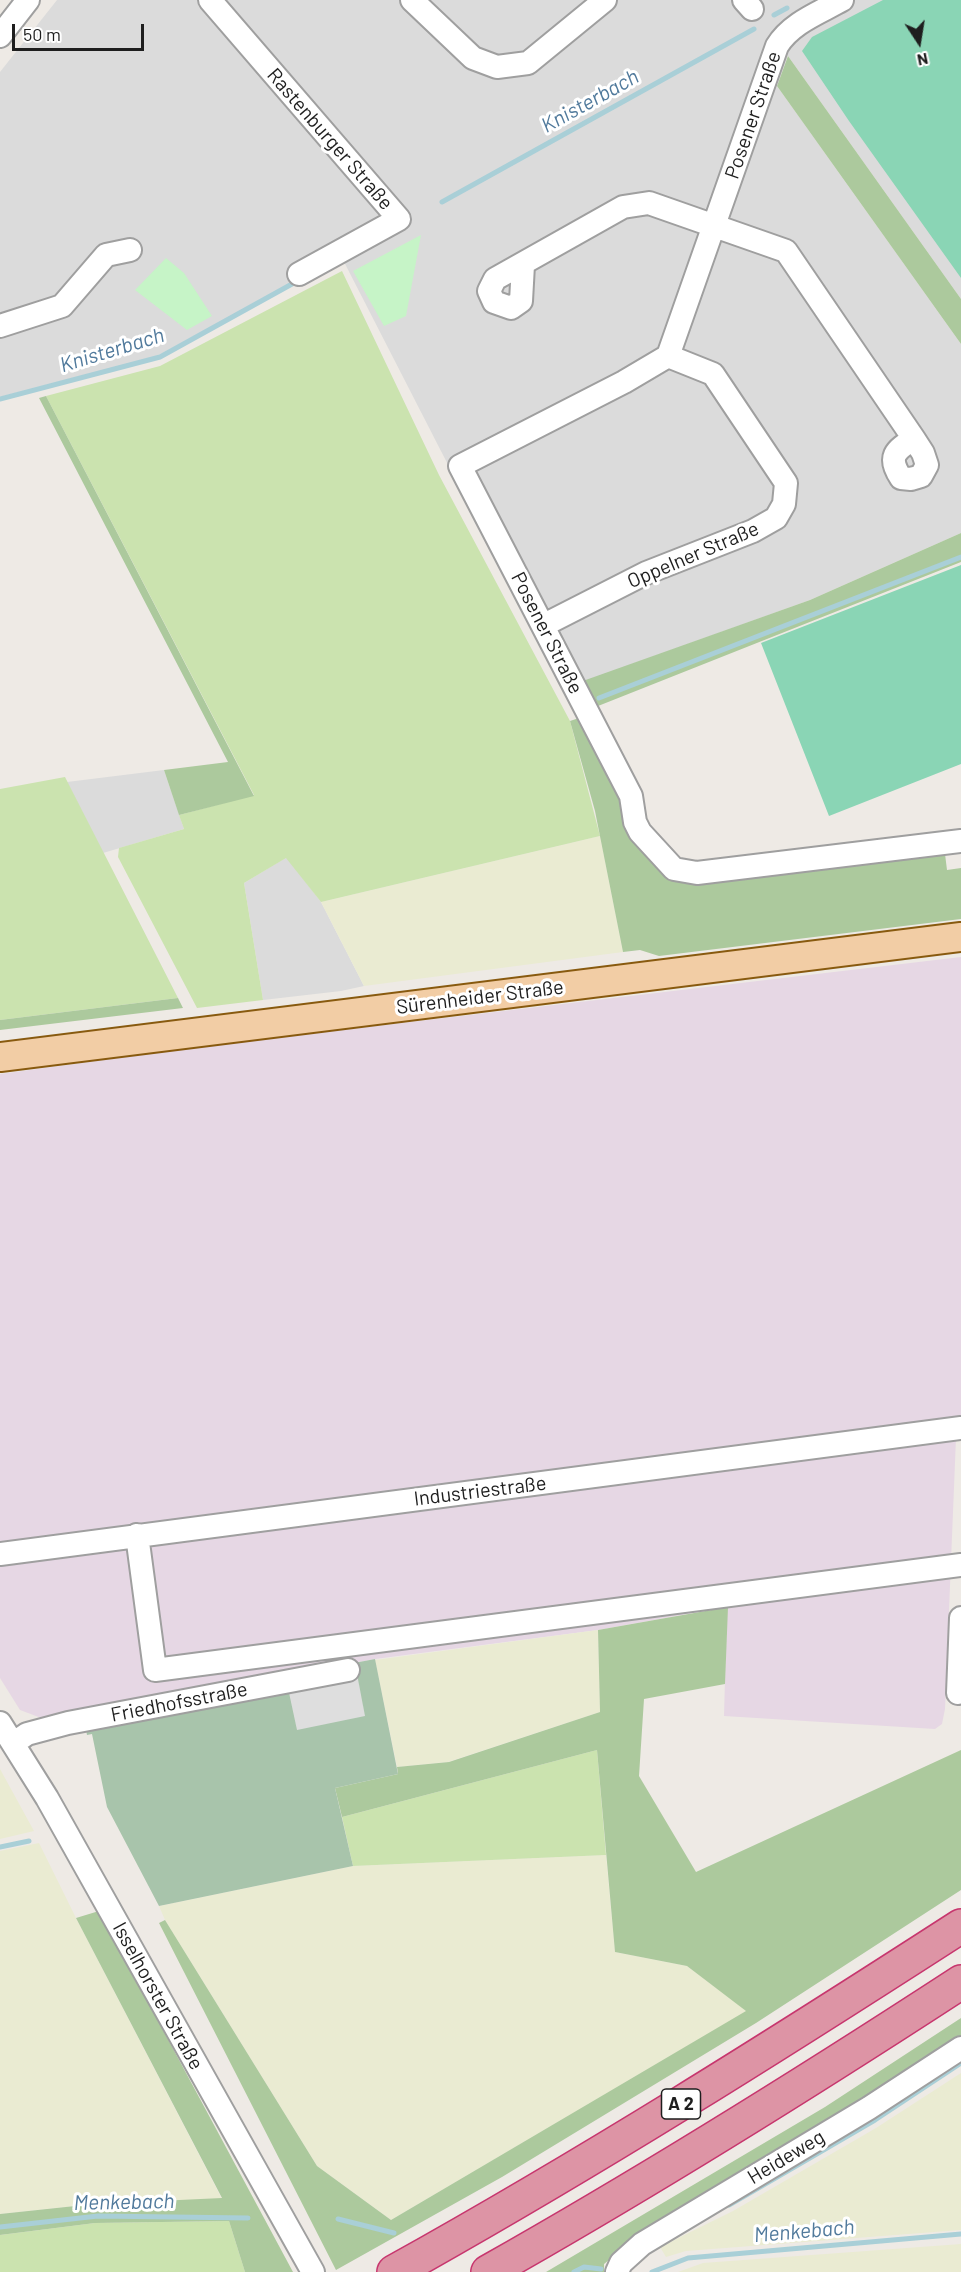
<!DOCTYPE html>
<html>
<head>
<meta charset="utf-8">
<style>
	body { margin:0 }
	#map { position:relative; width:961px; height:2272px; overflow:hidden; background:#eeeae5; font-family:Barlow,sans-serif }
	canvas { display:block }
	.north { position:absolute; left:889px; top:12px; width:60px; height:60px; -webkit-text-stroke:4px #fff; paint-order:stroke; rotate:168deg; font-size:16px; font-weight:700; line-height:24px; text-align:center; color:#1e1e1e }
	.north::after { content:''; display:block; margin:auto; width:21px; height:27px; background:#1e1e1e; clip-path:polygon(50% 0,100% 100%,50% 72%,0 100%) }
	.scale { position:absolute; left:12px; top:24px; width:132px; height:27px; box-sizing:border-box; border:3px solid #1e1e1e; border-top:0; padding-left:8px; font-size:18px; line-height:21px; white-space:nowrap; color:#1e1e1e; -webkit-text-stroke:4px #fff; paint-order:stroke }
</style>
</head>
<body>
<div id="map">
<canvas width="961" height="2272"></canvas>
<div class="north">N</div>
<div class="scale">50 m</div>
</div>
<script>
const ctx = document.querySelector('canvas').getContext('2d');
ctx.lineJoin = 'round';
function paint(path, color) {
  ctx.fillStyle = color;
  ctx.fill(path, 'evenodd');
}
function stroke(path, color, width, dash) {
  ctx.strokeStyle = color;
  ctx.lineWidth = width;
  ctx.lineCap = dash ? 'butt' : 'round';
  ctx.setLineDash(dash || []);
  ctx.stroke(path);
}
function label(font, color, halo, rows, align = 'center') {
  ctx.font = font + ' Barlow,sans-serif';
  ctx.lineWidth = 6;
  ctx.setLineDash([]);
  ctx.textBaseline = 'middle';
  ctx.strokeStyle = halo;
  ctx.fillStyle = color;
  for (const [text, x, y, turn = 0] of rows) {
    ctx.save();
    ctx.translate(x, y);
    ctx.rotate((+turn || 0) * Math.PI / 180);
    ctx.textAlign = isNaN(turn) ? turn : align;
    if (halo) ctx.strokeText(text, 0, 0);
    ctx.fillText(text, 0, 0);
    ctx.restore();
  }
}
const residential = new Path2D(`
	M57,0h904v299l-173,-243 -11,30 184,258v189l-151,67 -247,89 -222,-433 -184,100 -157,41v-325z
	M164,770l20,59 -81,24 -36,-71z
	M287,857l34,45 43,84 -23,5 -78,9 -19,-117z`);
const industrial = new Path2D(`
	M961,957v462l-961,123v-468l207,-28z
	M956,1438l-11,271 -3,15 -7,5 -211,-13 3,-109 -129,23 -223,29 -292,56 -39,4 -24,-9 -20,-32v-116z`);
const farmland = new Path2D(`
	M600,836l23,116 -259,34 -43,-84z
	M598,1630l2,82 -152,50 -51,5 -22,-107z
	M0,1769l34,62 -34,8z
	M39,1843l37,75 146,281 -128,5 -94,10v-363z
	M606,1855l9,97 72,14 60,45 -356,209 -74,-54 -152,-246 -6,-14 194,-40z
	M961,2073v157l-275,21 -20,6 -6,-10 73,-36 143,-83z
	M961,2244v28h-283l25,-9z`);
const grass = new Path2D(`
	M342,271l97,204 131,246 30,115 -279,66 -35,-44 -42,25 19,117 -66,8 -79,-151 1,-9 65,-19 -5,-14 75,-20 -208,-399 114,-30z
	M65,777l113,221 -178,22v-231z
	M597,1750l9,105 -253,11 -11,-49z
	M229,2221l16,51h-245v-37l95,-12z`);
const forest = new Path2D(`
	M788,56l173,243v45l-184,-258z
	M46,396l208,400 -75,19 -15,-45 64,-8 -189,-364z
	M961,533v29l-368,146 -13,-26 230,-82z
	M582,717l39,81 9,41 36,39 34,5 245,-29 2,16 14,-2v51l-302,37 -19,-6 -17,2 -28,-141 -25,-90z
	M178,998l5,10 -183,22v-10z
	M728,1607l-3,77 -81,15 -5,77 57,96 265,-122v140l-205,133 -254,154 -166,93 -177,-347 6,-3 152,246 74,54 355,-209 -59,-45 -72,-14 -18,-202 -255,67 -7,-29 63,-14 -1,-7 52,-5 151,-50 -2,-82z
	M99,1911l194,361h-48l-16,-51 -134,2 -95,12v-21l94,-10 128,-6 -146,-280z
	M961,2018v21l-321,196 -36,29v8h-58l279,-165z`);
const cemetery = new Path2D(`
	M375,1659l23,115 -63,14 18,78 -194,40 -52,-99 -15,-73 -5,1 -4,-20z`);
const park = new Path2D(`
	M421,235l-15,81 -22,10 -31,-55z
	M166,258l18,15 28,43 -25,14 -52,-40z`);
const pitch = new Path2D(`
	M883,0h78v278l-112,-157 -47,-70 10,-14z
	M961,565v199l-132,52 -68,-173z`);
const parking = new Path2D(`
	M357,1674l8,42 -68,14 -9,-42z`);
const stream = new Path2D(`
	M774,15l13,-7
	M442,202l312,-173
	M0,399l160,-42 132,-73
	M599,698l362,-141
	M0,1847l29,-6
	M729,2205l146,-85 86,-57
	M338,2219l56,14
	M0,2227l98,-11 150,2
	M574,2272l10,-5 17,2
	M652,2272l36,-14 273,-24`);
const minor = new Path2D(`
	M210,0l189,219 -100,55
	M412,0l61,58 24,9 31,-4 77,-63
	M744,0l8,9
	M842,0c-23,13 -51,23 -65,46l-109,310 -44,26 -164,84 171,330 4,26 5,10 34,37 23,4 264,-32
	M0,36l28,-36
	M523,265l-2,36 -10,7 -17,-6 -5,-11 6,-12 128,-72 26,-4 137,48 128,188c-19,11 -27,18 -13,39l10,1 10,-3 6,-11 -4,-12 -9,-14
	M0,326l62,-20 44,-51 24,-5
	M544,625l102,-52 107,-42 23,-13 8,-14 2,-21 -73,-109 -45,-18
	M137,1535l18,135 806,-105
	M0,1554l961,-126
	M958,1693l3,-75
	M0,1723l47,75 266,474
	M14,1743l13,-9 41,-11 280,-53
	M617,2272l4,-9 21,-19 227,-136 92,-60`);
const major = new Path2D(`
	M0,1057l961,-120`);
const highway = new Path2D(`
	M394,2272c194,-108 381,-226 567,-346
	M488,2272c161,-91 318,-189 473,-290`);
const shields = [
	[681,2104,39]
];
const shieldNames = [
	["A 2",681,2104]
];
const streetNames = [
	["Posener Straße",753,115,-71],
	["Rastenburger Straße",330,139,49],
	["Oppelner Straße",693,555,-23],
	["Posener Straße",547,633,63],
	["Sürenheider Straße",480,997,-7],
	["Industriestraße",480,1491,-7],
	["Friedhofsstraße",179,1702,-11],
	["Isselhorster Straße",158,1996,61],
	["Heideweg",786,2157,-31]
];
const waterNames = [
	["Knisterbach",590,101,-29],
	["Knisterbach",112,350,-17],
	["Menkebach",124,2202,-1],
	["Menkebach",804,2231,-5]
];
paint(residential, '#dbdbdb');
paint(industrial, '#e6d7e4');
paint(farmland, '#eaebd2');
paint(grass, '#cbe3af');
paint(forest, '#acc99d');
paint(cemetery, '#a8c4ab');
paint(park, '#c6f4c7');
paint(pitch, '#8ad5b5');
paint(parking, '#dedede');
stroke(stream, '#a9cfd7', 5);
stroke(minor, '#9f9f9f', 26);
stroke(major, '#885a0f', 32);
stroke(highway, '#c7366e', 36);
stroke(minor, '#fff', 22);
stroke(major, '#f2cda5', 28);
stroke(highway, '#dd94a5', 33);
for (const [x, y, w] of shields) {
  const box = new Path2D();
  box.roundRect(x - w / 2, y - 15, w, 30, 4.5);
  ctx.fillStyle = '#fff';
  ctx.fill(box);
  stroke(box, '#1e1e1e', 1.5);
}
label('bold 18px', '#1e1e1e', null, shieldNames);
label('20px', '#1e1e1e', '#fff', streetNames);
label('italic 21px', '#517a9c', '#fff', waterNames);
</script>
</body>
</html>
